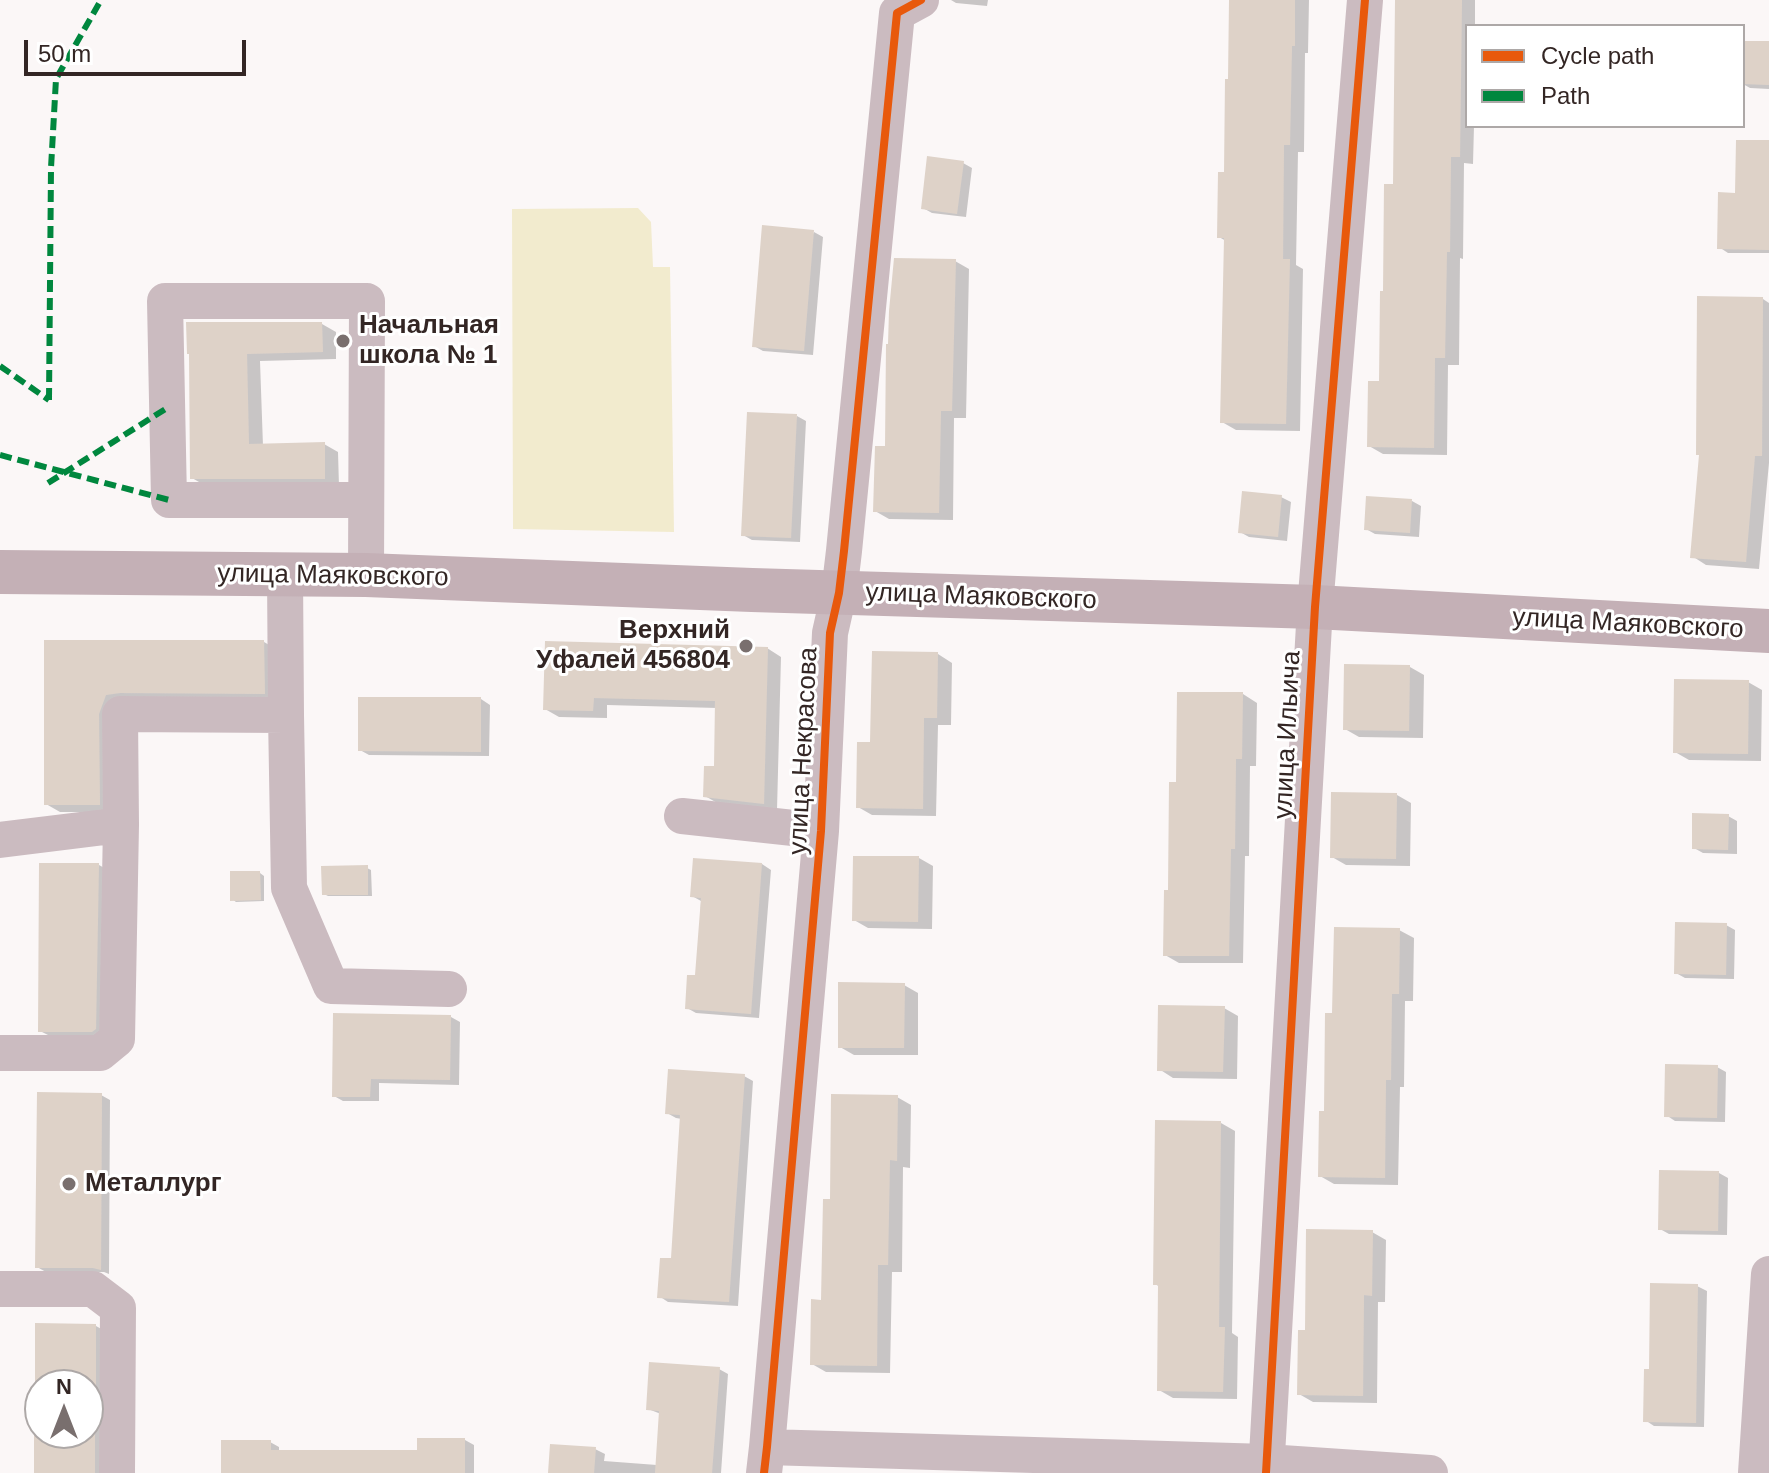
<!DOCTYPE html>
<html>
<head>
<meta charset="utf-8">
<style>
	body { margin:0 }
	#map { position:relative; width:1769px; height:1473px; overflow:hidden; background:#fbf7f7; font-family:Helvetica,sans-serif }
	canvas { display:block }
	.legend { position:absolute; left:1465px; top:24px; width:280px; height:104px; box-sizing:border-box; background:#fff; border:2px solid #ada8a7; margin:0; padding:10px 14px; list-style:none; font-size:24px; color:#332624 }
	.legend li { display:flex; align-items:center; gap:16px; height:40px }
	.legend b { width:40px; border:2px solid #ada8a7 }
	.north { position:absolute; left:24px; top:1369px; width:80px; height:80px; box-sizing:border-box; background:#fff; border:2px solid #ada8a7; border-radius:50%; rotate:0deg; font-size:22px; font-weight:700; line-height:32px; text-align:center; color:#332624 }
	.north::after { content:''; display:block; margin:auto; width:28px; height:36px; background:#796f6e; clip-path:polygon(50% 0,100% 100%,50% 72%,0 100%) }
	.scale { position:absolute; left:24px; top:40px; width:222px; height:36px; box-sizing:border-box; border:4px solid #332624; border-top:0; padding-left:10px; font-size:24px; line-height:28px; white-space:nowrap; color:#332624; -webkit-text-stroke:6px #fff; paint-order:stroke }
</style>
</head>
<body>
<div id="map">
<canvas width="1769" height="1473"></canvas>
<ul class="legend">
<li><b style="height:10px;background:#e8590c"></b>Cycle path</li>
<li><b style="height:10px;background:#00873e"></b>Path</li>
</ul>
<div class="north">N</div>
<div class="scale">50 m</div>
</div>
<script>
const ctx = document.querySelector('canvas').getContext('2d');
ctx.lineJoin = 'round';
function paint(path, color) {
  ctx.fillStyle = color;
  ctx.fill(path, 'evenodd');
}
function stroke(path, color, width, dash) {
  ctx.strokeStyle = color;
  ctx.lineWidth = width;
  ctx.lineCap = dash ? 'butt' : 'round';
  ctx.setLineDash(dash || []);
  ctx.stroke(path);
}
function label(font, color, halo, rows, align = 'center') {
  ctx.font = font + ' Helvetica,sans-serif';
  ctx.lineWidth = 6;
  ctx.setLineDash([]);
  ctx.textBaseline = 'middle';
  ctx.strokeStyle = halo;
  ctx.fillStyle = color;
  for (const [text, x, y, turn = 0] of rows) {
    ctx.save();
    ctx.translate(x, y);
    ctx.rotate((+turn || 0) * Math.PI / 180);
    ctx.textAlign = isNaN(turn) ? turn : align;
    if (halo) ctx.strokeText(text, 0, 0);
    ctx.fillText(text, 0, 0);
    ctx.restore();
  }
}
const green = new Path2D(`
	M638,208l13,14 2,45h17l4,265 -161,-3 -1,-320z`);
const shadow = new Path2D(`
	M951,0h37l-1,6 -31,-3z
	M1231,0h78l-1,53h-3l-1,99h-6l-2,113 7,4 -3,162 -64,-1 -14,-8 4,-181 -7,-4 7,-63z
	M1397,0h78v26h-8v100h7l-1,38 -9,-1 -1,96 -3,-1 -1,107h-11l-1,90 -64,-1 -14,-8 12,-63 4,-90 10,-106z
	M1743,43h26v46l-19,-1 -7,-4z
	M1769,142v111h-41l-9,-6 18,-52z
	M963,163l9,5 -6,49 -34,-4 -9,-5z
	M814,232l9,5 -10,118 -50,-4 -9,-5z
	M955,261l14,8 -3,149h-12l-1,102 -64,-1 -14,-8 12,-62z
	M1763,299l6,4v160l-10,106 -53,-4 -14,-9z
	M322,324l14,8v27l-76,2 3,85 61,-2 14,8 1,34h-133l-14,-8 -1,-124z
	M797,416l9,5 -6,121 -48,-2 -9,-5z
	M1281,497l10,5 -4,39 -38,-4 -9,-5z
	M1412,501l9,5 -2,31 -44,-3 -9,-5z
	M46,642h218l14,8v51l-165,22v89h-53l-14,-8z
	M767,648l14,9 -4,153 -58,-6 -14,-8 11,-28 1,-60 -110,-3v13l-48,-1 -14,-8z
	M938,654l14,9 -1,62h-13l-2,91 -64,-1 -14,-8z
	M1410,667l14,8 -1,63 -64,-1 -14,-8z
	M1748,682l14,8 -1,71 -72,-1 -14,-8z
	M1243,694l14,9 -1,63h-6l-1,90h-4l-2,107h-64l-14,-8 13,-171z
	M481,699l9,6 -1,51 -120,-1 -9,-5z
	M1397,795l14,8 -1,63 -64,-1 -14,-8z
	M1728,816l9,5v33l-34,-1 -9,-5z
	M919,858l14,8 -1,63 -64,-1 -14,-8z
	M762,864l9,6 -12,148 -63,-5 -9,-5 10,-31 4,-76 -9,-5z
	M99,865l9,5 -6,166h-52l-10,-5z
	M367,868l4,2 1,26h-44l-4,-2z
	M260,873l4,3v25l-28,1 -4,-3z
	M1726,925l9,5 -1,49 -49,-1 -9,-5z
	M1399,930l15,8 -1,63h-8l-1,86h-4l-2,98 -64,-1 -14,-8 6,-63z
	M904,985l14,8v62h-64l-14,-8z
	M1224,1008l14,8 -1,63 -64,-1 -14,-9z
	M451,1017l9,5 -1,63 -80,-2v18h-36l-9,-5z
	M1717,1067l9,5 -1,50 -50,-1 -9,-6z
	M744,1076l9,5 -15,225 -70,-4 -9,-6 13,-35 10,-142 -6,-1 -9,-5z
	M101,1095l9,5 -1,174 -5,-2h-58l-9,-5z
	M897,1097l14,8 -1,63 -7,-1 -1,105h-10l-2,101 -64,-1 -14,-8 11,-62 9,-101z
	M1221,1123l14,8 -3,202 6,4 -1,62 -64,-1 -14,-8 1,-103 -5,-3z
	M1719,1173l9,5 -1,57 -58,-1 -9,-5z
	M1372,1232l14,8 -1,62h-7l-1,101 -64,-1 -14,-8 8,-62z
	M1697,1286l10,5 -3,136 -50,-1 -9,-6 6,-49z
	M37,1325l59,1 9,5 -2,142h-67zM40,1385h48v48h-48z
	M719,1369l9,5 -7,99h-171l45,-24 10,5 -1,7 53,4 4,-51 -13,-5z
	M465,1440l9,5v28h-251l47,-31 9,5v5h140z`);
const building = new Path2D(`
	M1229,0h66v46h-3l-2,99h-6l-1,114h7l-4,165 -66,-1 4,-185h-7l1,-66h6l1,-93h3z
	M1395,0h67l-2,157h-9l-1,95h-3l-2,106h-10l-1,90 -67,-1 1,-66h11l1,-90h3l1,-107h9z
	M1743,41h26v44l-26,-1z
	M1736,140h33v110l-52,-1 1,-57 17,1z
	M927,156l37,5 -7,53 -36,-5z
	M762,225l52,5 -10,121 -52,-4z
	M894,258l62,1 -4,152h-11l-2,102 -66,-1 2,-66h10l1,-102h2l1,-33z
	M1697,296l66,1 -1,159h-7l-9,106 -56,-4 9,-103h-3z
	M186,322h136l1,30 -76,2 2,90 76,-2v37h-135l-1,-125h-2z
	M747,412l50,2 -6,124 -50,-2z
	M1242,491l40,4 -4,42 -40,-4z
	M1366,496l46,3 -2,34 -46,-3z
	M44,640h220l1,54 -145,-1 -14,2 -7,19 1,91h-56z
	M545,641l223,6 -4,157 -61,-7 1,-31h10l1,-65 -121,-3 -1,13 -50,-1z
	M872,651l66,1 -1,66h-13l-1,91 -67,-1 1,-66h13z
	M1344,664l66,1 -1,66 -66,-1z
	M1674,679l75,1 -1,74 -75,-1z
	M1177,692h66l-1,67h-6l-1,90h-4l-2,107h-66l1,-66h4l1,-108h7z
	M358,697h123v55l-123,-1z
	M1331,792l66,1 -1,66 -66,-1z
	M1692,813l37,1 -1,36 -36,-1z
	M853,856h66l-1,66 -66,-1z
	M693,858l69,5 -11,151 -66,-5 2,-34h8l6,-77 -11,-1z
	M39,863h60l-3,166 -4,3h-54z
	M368,865v30h-46l-1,-29z
	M230,871h30l1,29 -31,1z
	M1675,922l52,1 -1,52 -52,-1z
	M1334,927l66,1 -1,66h-7l-1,86h-5l-1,98 -67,-1 1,-66h5l1,-98h7z
	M838,982l67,1 -1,65h-66z
	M1158,1005l67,1 -2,66 -66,-1z
	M333,1013l118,2 -1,65 -79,-1 -1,18h-38z
	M1665,1064l53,1 -1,53 -53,-1z
	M668,1069l77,5 -16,228 -72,-4 3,-40h11l9,-143 -15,-1z
	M37,1092l65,1 -1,177 -8,-2h-58z
	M831,1094l67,1 -1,66 -7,-1 -2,105h-10l-1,101 -67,-1 1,-66 10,1 2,-101h7z
	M1155,1120l66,1 -2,206h6l-2,65 -66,-1 1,-106h-5z
	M1659,1170l60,1 -1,60 -60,-1z
	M1306,1229l67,1 -1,66 -8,-1 -1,101 -66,-1 1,-65h7z
	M1650,1283l48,1 -2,139 -53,-1 1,-53h5z
	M35,1323l61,1v61h-61z
	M649,1362l71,5 -8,106h-57l4,-62 -13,-1z
	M34,1433h61v40h-61z
	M417,1438h48v35h-244v-33h50v10h146z
	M550,1444l46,3 -2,26h-46z`);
const minor = new Path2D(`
	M366,575l1,-274h-202l4,199h197
	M286,715l3,173 42,98 118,3
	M682,816l139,15
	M0,840l121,-15
	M0,1053h100l17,-14 4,-214 -1,-111 166,1 -1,-142
	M0,1289h93l25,19 -1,165
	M767,1447l500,15 163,11
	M764,1473l3,-26 54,-616 9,-198 9,-40 5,-42 53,-538 24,-13
	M1266,1473l49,-866 50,-607
	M1756,1473l13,-199`);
const major = new Path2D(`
	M0,572l366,3 386,15 563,17 454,24`);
const quiet = new Path2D(`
	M0,366l49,34
	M49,400l2,-232 5,-89 45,-79
	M0,455l169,45
	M48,483l119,-75`);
const cycleway = new Path2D(`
	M764,1473l3,-26 54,-616 9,-198 9,-40 5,-42 53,-538 24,-13
	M1266,1473l49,-866 50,-607`);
const markers = [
	[343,341,8,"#796f6e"],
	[746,646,8,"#796f6e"],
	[69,1184,8,"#796f6e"]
];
const poiNames = [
	["Начальная",359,326],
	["школа № 1",359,356],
	["Верхний",730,631,"right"],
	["Уфалей 456804",730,661,"right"],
	["Металлург",85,1184]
];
const streetNames = [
	["улица Маяковского",333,576,1],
	["улица Маяковского",981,597,2],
	["улица Маяковского",1628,624,3],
	["улица Ильича",1288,735,-87],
	["улица Некрасова",804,751,-87]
];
paint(green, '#f2ebce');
paint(shadow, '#0003');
paint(building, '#ded2c8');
stroke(minor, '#cbbbc0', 36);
stroke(major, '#c4b0b6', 44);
stroke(quiet, '#00873e', 6, [12, 6]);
stroke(cycleway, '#e8590c', 8);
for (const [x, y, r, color] of markers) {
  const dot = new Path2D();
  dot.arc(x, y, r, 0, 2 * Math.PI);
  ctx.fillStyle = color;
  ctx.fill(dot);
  stroke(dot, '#fff', 3);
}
label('bold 26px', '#332624', '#fff', poiNames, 'left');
label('26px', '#332624', '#fff', streetNames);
</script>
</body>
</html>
